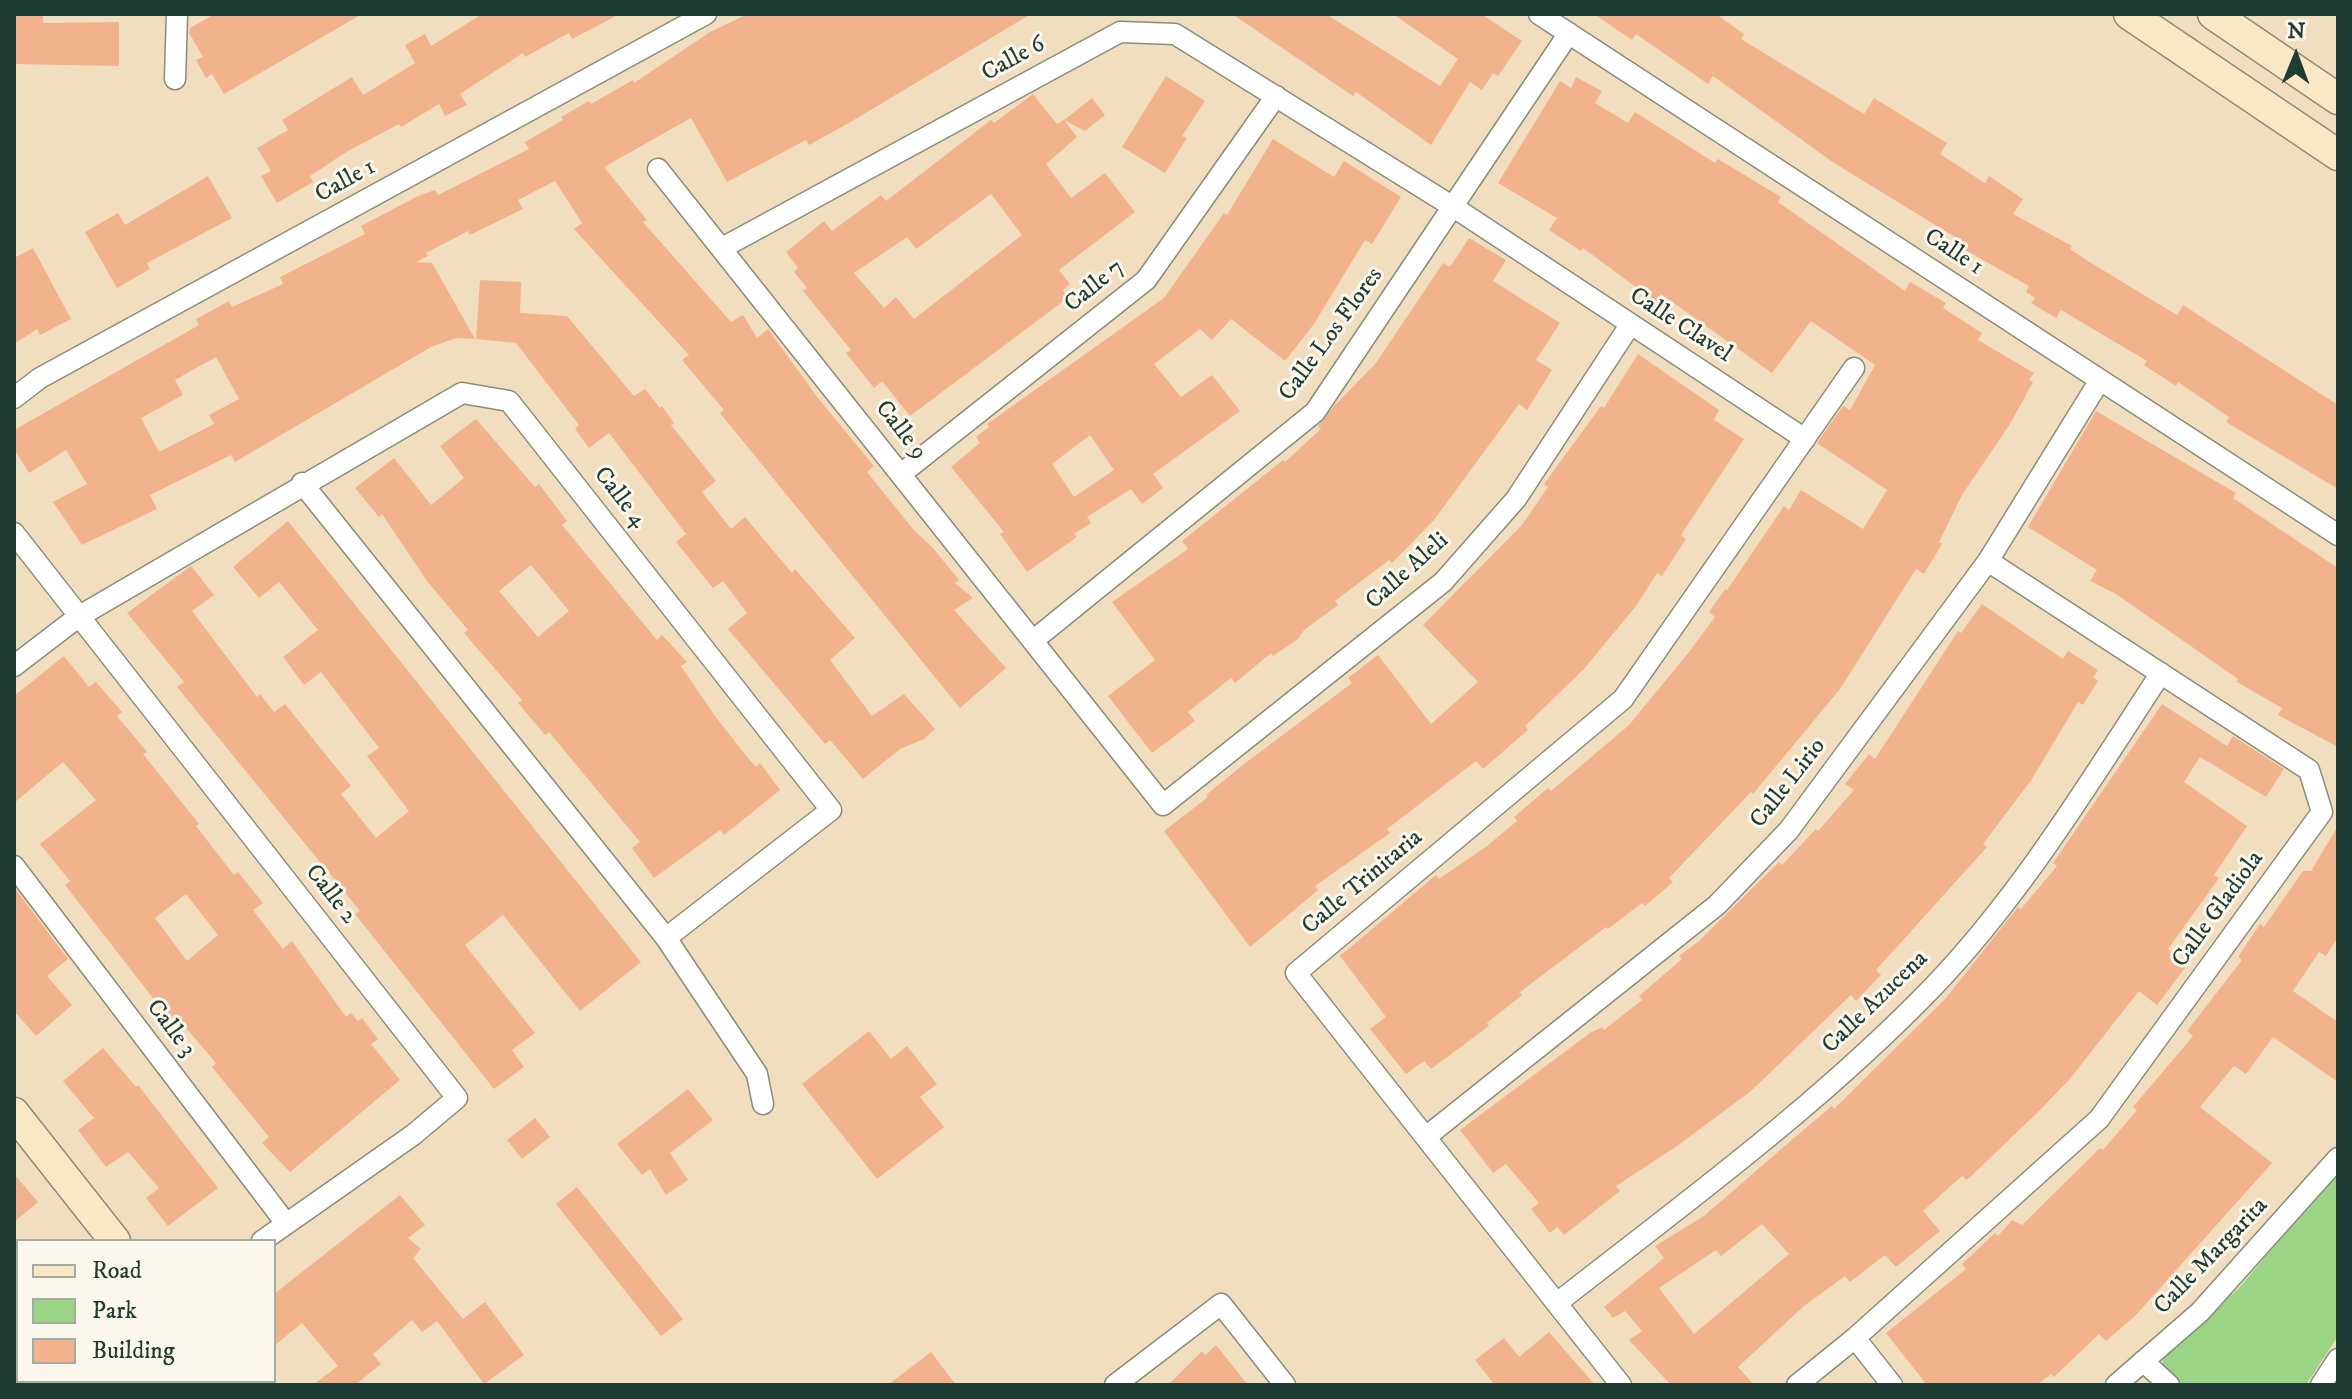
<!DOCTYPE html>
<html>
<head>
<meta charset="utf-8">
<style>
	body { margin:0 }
	#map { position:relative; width:2352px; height:1399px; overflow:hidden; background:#f1debf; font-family:"IM FELL DW Pica",serif }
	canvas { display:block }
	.frame { position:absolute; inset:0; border:16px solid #1f3d34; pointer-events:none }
	.legend { position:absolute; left:16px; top:1239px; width:260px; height:144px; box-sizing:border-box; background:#fbf7ec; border:2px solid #a3ada2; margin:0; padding:10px 14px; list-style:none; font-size:24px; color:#1f3d34 }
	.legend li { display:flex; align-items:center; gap:16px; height:40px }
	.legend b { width:40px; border:2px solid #a3ada2 }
	.north { position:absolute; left:2256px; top:16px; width:80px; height:80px; -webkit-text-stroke:6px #fbf7ec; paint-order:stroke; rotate:1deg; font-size:22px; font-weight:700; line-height:32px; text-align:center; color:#1f3d34 }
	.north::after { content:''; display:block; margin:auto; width:28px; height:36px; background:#1f3d34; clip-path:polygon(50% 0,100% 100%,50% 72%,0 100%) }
</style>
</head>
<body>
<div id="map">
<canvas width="2352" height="1399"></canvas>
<div class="frame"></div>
<ul class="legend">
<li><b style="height:10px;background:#fae7c3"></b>Road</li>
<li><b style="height:22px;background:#9cd486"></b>Park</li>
<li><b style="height:22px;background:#f2b38c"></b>Building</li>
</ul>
<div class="north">N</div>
</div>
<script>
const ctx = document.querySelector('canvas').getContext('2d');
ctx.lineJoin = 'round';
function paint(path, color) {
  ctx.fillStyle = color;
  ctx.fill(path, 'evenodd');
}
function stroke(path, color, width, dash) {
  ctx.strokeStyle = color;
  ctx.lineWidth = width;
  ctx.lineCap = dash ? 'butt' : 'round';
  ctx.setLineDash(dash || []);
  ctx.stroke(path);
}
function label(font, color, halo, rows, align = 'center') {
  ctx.font = font + ' "IM FELL DW Pica",serif';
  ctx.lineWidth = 6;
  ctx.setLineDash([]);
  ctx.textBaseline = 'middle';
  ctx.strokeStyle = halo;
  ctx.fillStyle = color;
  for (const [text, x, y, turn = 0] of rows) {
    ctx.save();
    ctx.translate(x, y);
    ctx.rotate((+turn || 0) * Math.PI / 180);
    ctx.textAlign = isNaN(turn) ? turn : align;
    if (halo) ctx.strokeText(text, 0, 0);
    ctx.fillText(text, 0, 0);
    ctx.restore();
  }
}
const green = new Path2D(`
	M2338,1171v165l-32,49h-123c-12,-8 -25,-16 -18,-32l74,-65z`);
const building = new Path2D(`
	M14,14h29v9l76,-1v44l-105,-2z
	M215,14h147l-138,80 -12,-20 -6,4 -10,-18 7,-3 -14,-24 1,-5z
	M482,14h138l-48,25 -3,-6 -44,24 -2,-4 -63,41 7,11 -22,11 -6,-12 -38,23 -2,-3 -51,27 -38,25 3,6 -36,21 -16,-27 10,-5 -14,-23 31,-18 -6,-10 70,-43 11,18 52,-32 -10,-18 20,-11 6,12z
	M748,14h283l-182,109 -40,22 -3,-5 -79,42 -36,-64 -87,49 43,53 -4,2 88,100 12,-7 14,23 11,-9 50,69 56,68 -7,6 46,57 20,19 26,32 -4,3 18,15 -19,12 52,58 -46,40 -240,-295 4,-3 -42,-50 7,-5 -115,-126 8,-6 -27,-42 -37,19 5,9 -53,26 -2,-4 -42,22 2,3 -12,6 16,1 43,76 -19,-1 -25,9 -196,115 -4,-7 -81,40 7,14 -75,36 -29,-43 34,-18 -21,-34 -37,23 -15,-24v-19l185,-105 -3,-6 33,-18 3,6 51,-23 -3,-7 85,-43 -4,-8 57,-30 17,-6 3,5 91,-46 -4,-7 38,-22 -2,-3 28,-16 2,3 42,-24 1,3 76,-51zM216,357l23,42 -30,16 5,9 -55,28 -18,-34 42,-23 -8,-15z
	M1232,14h94l114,72 18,-27 -65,-45h88l41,27 -24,35 -5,-3 -11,17 -12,-8 -39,63 -75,-53 -3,4z
	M1594,14h122l28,20 -3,5 123,75 10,-16 73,45 -7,11 45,29 4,-7 34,23 -10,15 59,32 -2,3 21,14 86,52 6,-10 155,100v84l-112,-67 3,-5 -51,-35 -2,4 -32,-21 3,-4 -86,-51 -5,8 -25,-15 4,-5 -9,-6 3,-6 -69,-39 3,-5 -129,-79 -121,-87 -5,8 -72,-50 -4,6z
	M1166,76l39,25 -23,35 5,2 -22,35 -43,-26z
	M1576,77l26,14 -7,12 33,20 7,-11 80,51 3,-4 63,38 -3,5 127,89 5,-9 36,21 -3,5 39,25 -4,7 56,33 -5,7 4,2 -23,42 -48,71 -23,47 3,2 -18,30 -8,-5 -76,120 -87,105 -2,-2 -82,86 4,4 -28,24 -3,-3 -34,26 -2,-2 -86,65 2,3 -35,28 2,3 -58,43 -7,-8 -18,13 -36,-45 16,-12 -46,-61 96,-81 3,4 48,-33 30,-25 -3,-4 34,-29 3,3 78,-66 60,-73 26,-35 -6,-5 16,-23 2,1 57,-84 5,4 12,-20 62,39 24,-39 -70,-47 26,-37 7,4 25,-45 -64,-44 -39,52 -111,-79 -5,8 -73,-54 -2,3 -32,-21 8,-12 -59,-35 62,-102 11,7z
	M1033,94l24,30 7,-4 13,17 -31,27 25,34 34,-25 30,39 -76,58 11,14 -7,6 6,7 -159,119 -28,-35 -8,7 -28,-35 5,-3 -48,-59 4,-3 -13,-16 4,-4 -12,-16 38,-31 8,10 49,-36 5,6 105,-81 3,3zM991,194l31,41 -108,84 -18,-22 -12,11 -30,-35 53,-36 9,12z
	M1092,98l13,17 -20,16 -21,-11z
	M1273,139l61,38 10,-16 57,36 -29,47 -7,-4 -51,84 -29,37 -54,-42 -19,21 -12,-11 -46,35 27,33 31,-22 28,36 -87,63 10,14 -21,16 -11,-15 -44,28 4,6 -17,11 3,3 -50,35 -27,-38 4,-2 -53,-65 29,-24 -4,-6 13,-10 -2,-3 177,-126 60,-85 3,2zM1090,435l24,35 -40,27 -22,-33z
	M208,176l24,42 -85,45 3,6 -33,19 -32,-56 33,-19 7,12z
	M1469,238l37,22 -13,21 67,42 -24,37 16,10 -25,40 -8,-6 -85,116 -42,43 -3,-3 -54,41 3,4 -34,25 -6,9 -25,17 -2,-3 -36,30 -4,-5 -43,34 7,9 -43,32 -44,-57 47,-36 -43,-58 76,-53 -6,-8 101,-81 2,2 36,-33 -3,-3 17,-21 41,-42 67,-100 7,4z
	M33,248l38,71 -31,16 -3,-6 -23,15v-86z
	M480,280l41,2 -1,31 47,3 67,80 11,-7 15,19 2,-2 12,17 -3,2 45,56 -14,11 29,37 14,-12 47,56 3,-4 60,69 -25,22 42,56 32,-22 31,35 -11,10 -24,10 -37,30 -33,-39 -5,4 -97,-115 19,-16 -24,-32 -10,7 -37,-46 10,-8 -77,-101 -20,15 -14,-19 4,-4 -63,-82 -40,-4z
	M1638,354l81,56 -5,10 30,19 -63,96 5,4 -24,37 -5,-3 -21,33 -52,63 -59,57 3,4 -45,39 -7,-8 -89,68 3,4 -75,53 3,4 -68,57 -86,-116 44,-34 -2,-2 38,-31 108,-81 -4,-5 30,-23 53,69 47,-42 -55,-57 99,-100 26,-38 -4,-3 57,-78 3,2z
	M2096,411l140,82 -3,5 105,70v179l-60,-32 4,-7 -45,-26 1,-3 -122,-85 -26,-13 7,-11 -69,-43z
	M476,419l59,68 4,-3 28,37 -5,4 95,115 5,-5 25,27 -6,4 34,50 33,42 8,9 4,-4 20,27 -56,45 -4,-5 -66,48 -22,-30 8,-6 -91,-110 -4,3 -27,-32 4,-3 -58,-67 4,-3 -41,-49 -45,-67 -3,3 -24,-29 39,-30 37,47 33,-27 -24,-32zM531,565l38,46 -31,26 -39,-46z
	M288,521l353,441 -61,49 -77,-96 -38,30 70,88 -23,17 12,17 -30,22 -139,-175 5,-3 -183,-224 7,-5 -57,-69 64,-47 23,29 -22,16 65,86 3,-3 14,18 11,-8 66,82 -10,8 35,44 33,-27 -42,-55 12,-8 -58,-76 -17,13 -21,-28 35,-27 -39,-48 -20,16 -26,-31z
	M1982,604l81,55 5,-8 30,19 -5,7 5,4 -15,24 -5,-3 -46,77 -49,65 4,3 -111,123 5,5 -25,26 -5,-6 -100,96 -74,55 -61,40 4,5 -56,44 -7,-8 -7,6 -19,-24 8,-6 -33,-39 -13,9 -33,-43 130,-97 12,-6 2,3 38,-30 -3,-4 43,-37 -3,-3 20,-15 80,-79 3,3 34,-36 2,2 36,-41 -9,-6 24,-30 6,5 83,-128 3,2z
	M64,656l25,31 7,-5 26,30 -5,4 30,36 -4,2 56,70 -3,2 38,49 4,-3 25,31 -10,7 30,39 9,-8 54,76 5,-4 7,8 4,-3 16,21 -7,5 29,36 -110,92 -28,-29 7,-6 -57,-70 4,-4 -37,-43 -4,4 -26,-31 -84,-108 5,-4 -30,-37 56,-44 -33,-38 -49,41v-107zM186,894l32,41 -31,26 -32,-43z
	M2162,704l65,42 6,-10 51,33 -18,28 -66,-40 -16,25 63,44 -33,49 5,3 -51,71 20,15 -31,41 -18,-14 -70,89 -31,32 -71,68 -5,-4 -39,35 17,20 -44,36 -11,-12 -35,27 -5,-6 -41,30 -66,61 16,18h-83l-42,-45 13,-9 -17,-20 -12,7 -9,-11 60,-49 -9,-12 49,-30 90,-78 38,-32 2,3 111,-110 73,-92 3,2 36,-43 -4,-3zM1762,1224l27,30 -95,80 -35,-46 57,-38 5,6z
	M2338,826v111l-12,19 -7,-4 -26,39 45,31v60l-65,-45 -27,37 -12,-8 -34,41 72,56 -137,153 -29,25 -7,-7 -45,43 -3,-3 -14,11h-110l-41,-52 80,-64 -4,-5 33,-31 3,3 14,-16 10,5 78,-77 3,2 34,-40 -4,-3 60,-71 -6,-5 55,-71 -4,-3 22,-33 4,3 39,-56h8z
	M14,887l54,72 -21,17 25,29 -36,31 -22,-25z
	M869,1031l22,28 16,-13 30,38 -17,13 24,30 -67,52 -75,-95z
	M103,1048l33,39 2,-2 80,103 -50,38 -22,-28 13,-10 -31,-36 -22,15 -28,-37 16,-12 -31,-37z
	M688,1089l25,31 -43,33 18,27 -22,15 -16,-26 -8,6 -25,-31z
	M535,1118l15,19 -28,22 -15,-19z
	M14,1174l24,28 -24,20z
	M577,1187l106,132 -22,17 -105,-132z
	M400,1195l25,30 -17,13 13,11 -8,9 50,61 22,-17 39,53 -40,29 -47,-63 -15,11 -10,-12 -39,34 8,10 -26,21h-42l25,-19 -36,-43 -28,23v-52z
	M1549,1332l46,53h-100l-20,-25 29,-22 15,19z
	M1216,1345l32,40h-80l34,-34 3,4z
	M931,1352l25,33h-68z`);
const street = new Path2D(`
	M1539,14l799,521
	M175,79l2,-65
	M658,169l505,636 280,-223 73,-83 114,-174
	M722,248l398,-216 55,2 280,174 350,231
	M14,398l26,-20 666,-364
	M901,474l245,-194 130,-184
	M302,483l364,455 91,136 6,30
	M14,533l443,565 -44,37 -151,106
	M1035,639l280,-227 254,-379
	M14,666l64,-49 384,-224 47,8 322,409 -165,128
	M14,866l271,356
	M1427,1136l290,-231 72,-75 199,-269 112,-181
	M1557,1303c129,-101 262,-198 376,-316 90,-94 157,-206 228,-314
	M1855,1338l37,47
	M2143,1361l26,24
	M14,1374l4,5
	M82,1385l5,-4
	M1115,1385l106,-81 64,81
	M1621,1385l-325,-412 327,-274 231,-331
	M1797,1385l58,-47 244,-219 223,-307 -13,-42 -321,-209
	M2116,1385l84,-73 138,-154
	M2321,1385l17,-26`);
const secondary = new Path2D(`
	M2129,14l209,141
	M2213,14l125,85
	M14,1113l101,128
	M225,1381l4,4`);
const streetNames = [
	["Calle 6",1014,60,-29],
	["Calle 1",346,182,-29],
	["Calle 1",1953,253,33],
	["Calle 7",1095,287,-39],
	["Calle Clavel",1680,326,33],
	["Calle Los Flores",1332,335,-54],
	["Calle 9",900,431,52],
	["Calle 4",619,498,52],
	["Calle Aleli",1408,572,-42],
	["Calle Lirio",1789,784,-52],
	["Calle Trinitaria",1363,883,-40],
	["Calle 2",330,895,52],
	["Calle Gladiola",2219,910,-54],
	["Calle Azucena",1876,1003,-44],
	["Calle 3",170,1029,53],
	["Calle Margarita",2212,1257,-46]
];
paint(green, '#9cd486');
paint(building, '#f2b38c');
stroke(street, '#888e7a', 23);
stroke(secondary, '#888e7a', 33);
stroke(street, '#fff', 20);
stroke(secondary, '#fae7c3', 30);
label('24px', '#1f3d34', '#fbf7ec', streetNames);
</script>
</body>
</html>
